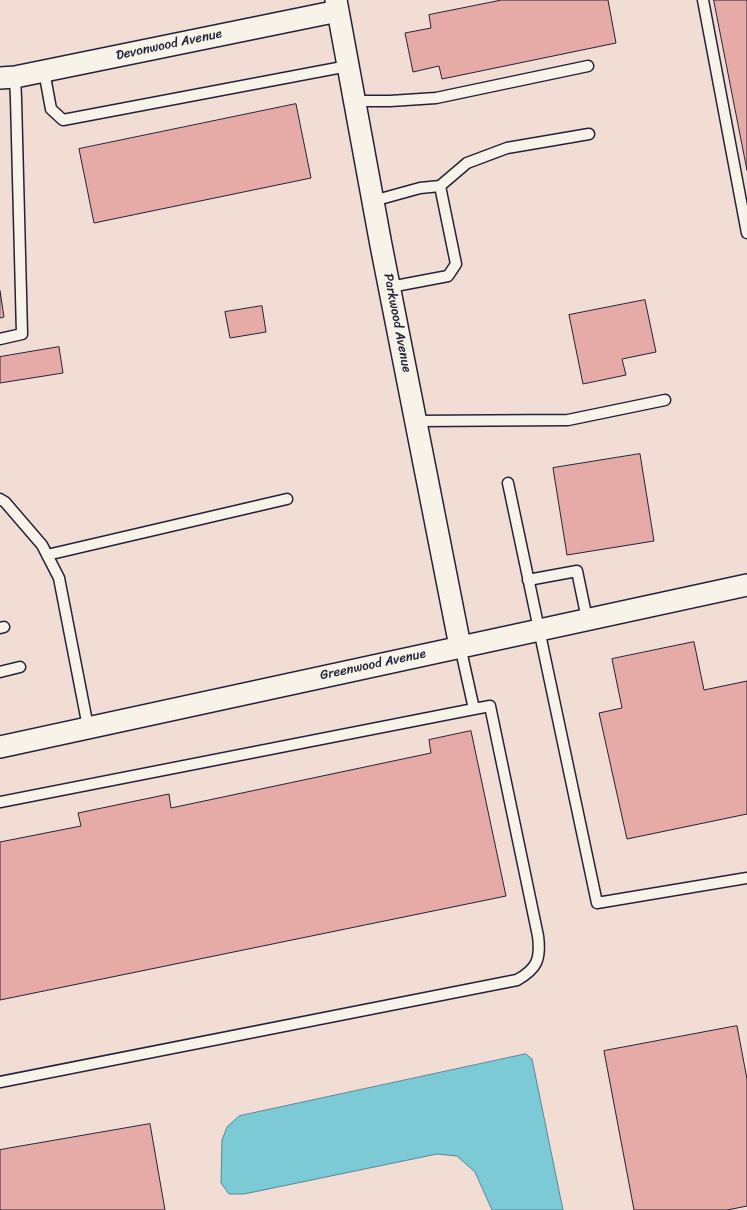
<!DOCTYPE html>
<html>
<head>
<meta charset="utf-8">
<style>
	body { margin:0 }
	canvas { display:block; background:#f7f3e8 }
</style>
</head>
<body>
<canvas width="747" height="1210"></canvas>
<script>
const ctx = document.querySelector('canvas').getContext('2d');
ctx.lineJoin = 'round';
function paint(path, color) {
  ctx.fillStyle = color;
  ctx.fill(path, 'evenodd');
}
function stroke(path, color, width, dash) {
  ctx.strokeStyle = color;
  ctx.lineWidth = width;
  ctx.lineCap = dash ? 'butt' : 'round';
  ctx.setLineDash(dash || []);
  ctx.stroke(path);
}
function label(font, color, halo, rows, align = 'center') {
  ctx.font = font + ' Sriracha,sans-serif';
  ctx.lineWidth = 3.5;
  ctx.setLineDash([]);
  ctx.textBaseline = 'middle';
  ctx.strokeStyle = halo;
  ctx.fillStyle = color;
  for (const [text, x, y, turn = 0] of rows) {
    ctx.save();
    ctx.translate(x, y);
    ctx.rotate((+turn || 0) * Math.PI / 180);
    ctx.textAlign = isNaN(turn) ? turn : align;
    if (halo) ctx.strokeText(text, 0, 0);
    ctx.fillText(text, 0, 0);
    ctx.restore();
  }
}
const built = new Path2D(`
	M0,0h747v1210h-747z`);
const water = new Path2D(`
	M526,1054l6,5 31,151h-71l-17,-38 -18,-16 -20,-2 -193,40h-15l-8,-11 1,-43 5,-13 12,-11z`);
const building = new Path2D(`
	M502,0h106l8,43 -174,36 -3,-13 -26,6 -8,-39 26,-5 -2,-13z
	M714,0h33v170z
	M296,104l15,74 -217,45 -15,-74z
	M0,291l4,26 -4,1z
	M645,300l11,52 -34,7 4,16 -43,9 -14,-69z
	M262,306l4,26 -36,6 -5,-26z
	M59,347l4,26 -63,10v-26z
	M640,454l14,87 -87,14 -14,-87z
	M694,642l10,48 43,-9v133l-120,25 -28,-126 23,-5 -10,-49z
	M471,731l35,165 -506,104v-158l81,-16 -3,-13 91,-19 2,14 260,-55 -2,-13z
	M737,1026l10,53v127l-20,4h-93l-30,-159z
	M150,1124l15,86h-165v-60z`);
const lane = new Path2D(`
	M703,0l44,233
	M44,71l7,38 12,11 285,-54
	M354,101h36l46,-3 152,-32
	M373,201l47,-13 20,-2 27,-23 40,-15 82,-14
	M390,287l58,-11 8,-12 -16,-78
	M0,339l22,-5 -6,-235 -1,-22
	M416,421l152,-1 97,-20
	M508,483l89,420 150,-25
	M0,499l5,3 37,43 17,33 29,149
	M47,555l240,-56
	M528,580l49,-9 10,48
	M0,628l4,-1
	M0,672l20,-5
	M0,802l474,-93
	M0,1082l517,-102c20,-11 24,-21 21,-44l-48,-230 -16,3 -14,-63`);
const street = new Path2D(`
	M336,0l45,245 79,401
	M0,78l15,-1 323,-66
	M0,747l747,-162`);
const streetNames = [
	["Devonwood Avenue",169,45,-12],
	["Parkwood Avenue",397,323,79],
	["Greenwood Avenue",373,665,-12]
];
paint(built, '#f2ddd4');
paint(water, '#7bcad6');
stroke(water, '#578798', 1);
paint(building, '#e6aba7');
stroke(building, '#22223b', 1);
stroke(lane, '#22223b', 13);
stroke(street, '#22223b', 24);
stroke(lane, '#f7f3e8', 10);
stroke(street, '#f7f3e8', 21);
label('13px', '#22223b', '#f7f3e8', streetNames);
</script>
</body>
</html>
